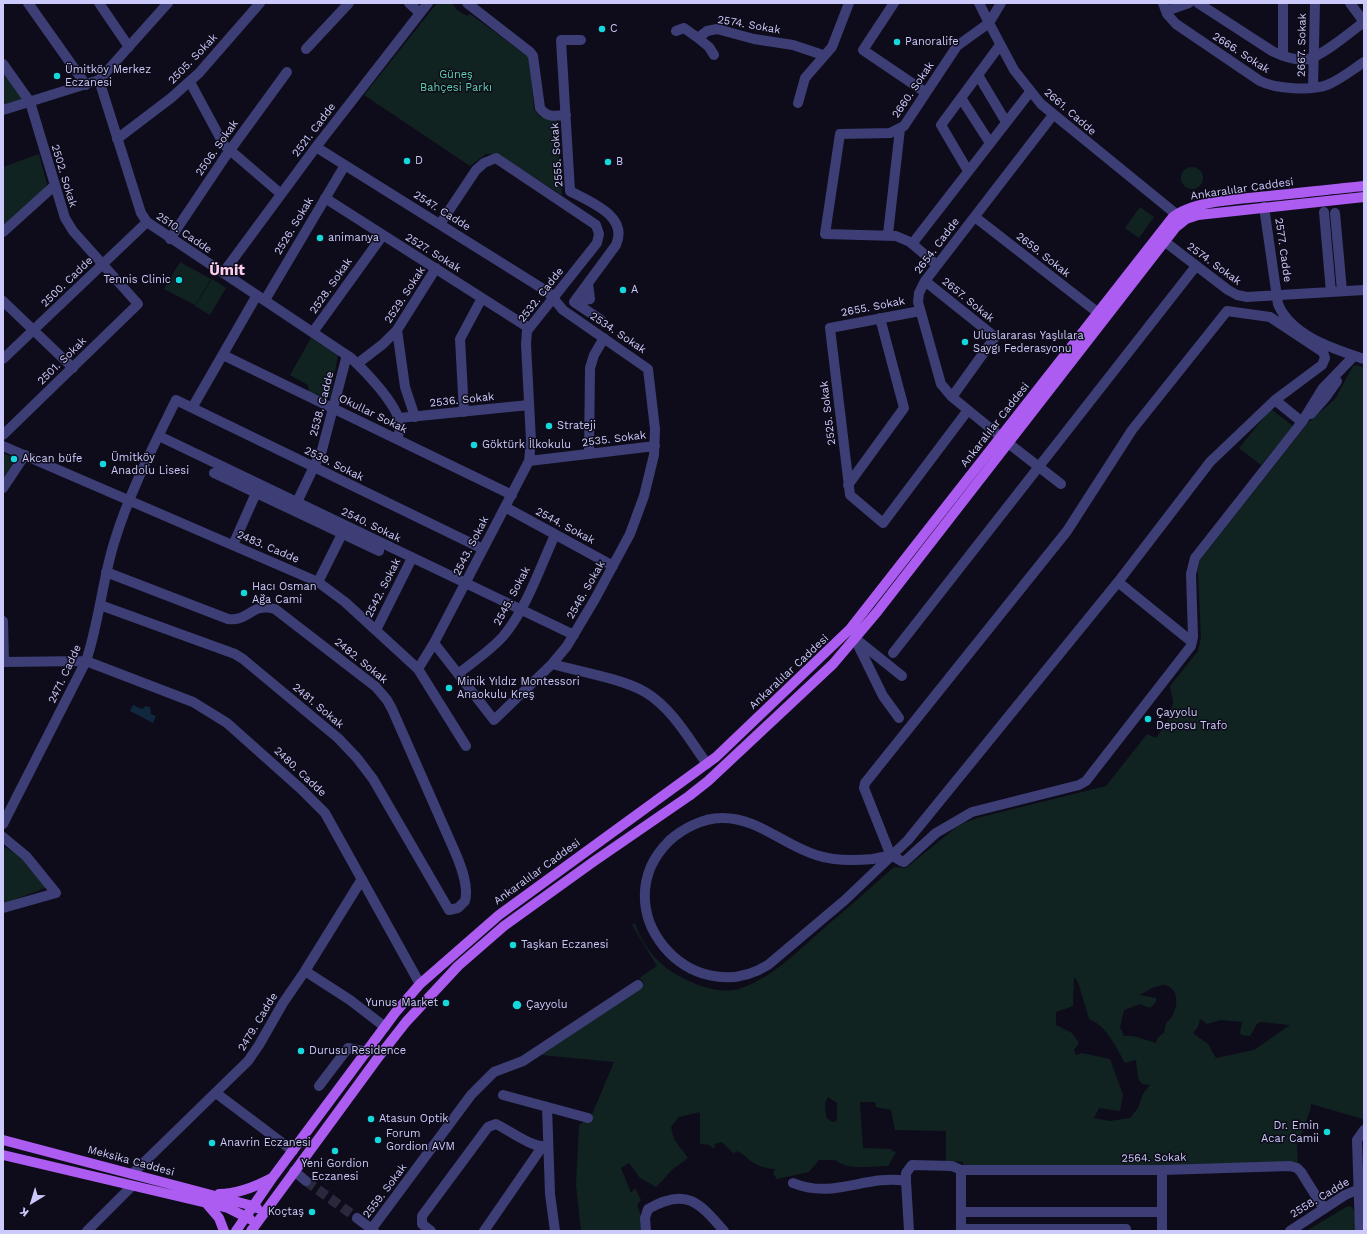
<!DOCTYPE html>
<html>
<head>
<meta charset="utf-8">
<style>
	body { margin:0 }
	#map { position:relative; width:1367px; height:1234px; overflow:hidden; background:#0e0c1a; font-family:"Work Sans",sans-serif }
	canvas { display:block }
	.frame { position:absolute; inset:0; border:4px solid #cccafa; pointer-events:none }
	.north { position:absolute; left:12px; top:1182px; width:40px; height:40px; -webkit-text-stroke:3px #0e0c1a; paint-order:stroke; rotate:218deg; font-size:11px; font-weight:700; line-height:16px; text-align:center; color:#cccafa }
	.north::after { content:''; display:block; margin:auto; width:14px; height:18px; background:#cccafa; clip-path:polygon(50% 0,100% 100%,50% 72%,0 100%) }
</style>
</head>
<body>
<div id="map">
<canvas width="1367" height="1234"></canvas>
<div class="frame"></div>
<div class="north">K</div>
</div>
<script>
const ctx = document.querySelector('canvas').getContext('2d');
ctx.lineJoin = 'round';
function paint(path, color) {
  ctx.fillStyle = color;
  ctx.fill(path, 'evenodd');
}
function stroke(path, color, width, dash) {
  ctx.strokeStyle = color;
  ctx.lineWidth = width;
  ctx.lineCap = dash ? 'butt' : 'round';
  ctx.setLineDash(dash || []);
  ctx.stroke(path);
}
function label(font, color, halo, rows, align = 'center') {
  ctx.font = font + ' "Work Sans",sans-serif';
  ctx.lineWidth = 3;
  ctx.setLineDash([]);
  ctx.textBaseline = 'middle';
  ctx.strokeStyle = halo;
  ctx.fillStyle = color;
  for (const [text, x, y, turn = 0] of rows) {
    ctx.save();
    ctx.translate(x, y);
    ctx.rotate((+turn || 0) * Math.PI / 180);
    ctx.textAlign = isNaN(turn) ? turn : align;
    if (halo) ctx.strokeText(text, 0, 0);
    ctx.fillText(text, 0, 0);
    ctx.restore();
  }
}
const green = new Path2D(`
	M437,3h15l5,7 10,6 3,-2 59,43 5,52 6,8 17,3 5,75 -64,-41h-12l-16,12 -106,-71z
	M3,67l23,33 -23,7z
	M39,154l8,30 -2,5 -42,37v-59z
	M1181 178a11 11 0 1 1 22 0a11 11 0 1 1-22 0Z
	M1140,207l14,10 -15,21 -14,-10z
	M180,262l31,17 -16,26 -31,-16z
	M212,279l14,9 -16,27 -15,-9z
	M311,338l27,17 -8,43 -21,-6 -1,-7 -18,-10z
	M1357,365l7,3 -1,751 -52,-15v4l-14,37 1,21 -131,-1 -204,3v-6l-17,-1v-30l-51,-1 -4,-20 -15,-3 -1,-5h-15l3,46 28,1 1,2 4,1 -8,14c-17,0 -39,5 -53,-6h-16l-10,12 -32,7 -4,-5 2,-5c-6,0 -18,-3 -23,-7 -6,-4 -8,-9 -16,-11l-2,3 -12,-12 -7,2 -1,5 -5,-4 -9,-1v-32l-21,5 -8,10 3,12 14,19 -15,11 -17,18 -16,-9 -11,-15 -8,5 10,25 4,-5 6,12 -4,5 9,26h-65l-5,-46 3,-60 12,-8 23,-55 -73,-7 95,-63 7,-6v-5l-4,-3 18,-12 -25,-41 3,-2c7,23 24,43 46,54 16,9 40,17 58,12 33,-11 59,-38 84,-60 24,-20 47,-41 71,-62l12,1 53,-43 18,-7 129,-32 41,-52 9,4 14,-21 3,-16 -3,-15 28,-35 3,-13 -3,-66 -1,-1 3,-11 108,-137 27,-24 18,-33zM1074,977l4,5 11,37c18,7 27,28 36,44l11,-3 2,18 4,6 8,1 -7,9 -5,14 -8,10 -20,3 -16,-3 5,-10 21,3 3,-16 -13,-36 -28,-6 -6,2 -2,-5 5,-7 -7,-10 -16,-8v-13l17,-6zM1162,985c20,0 17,29 4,38l-2,10 -6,4 -2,6 -23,-7h-9l-4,-9 4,-17 16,-6 10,4 6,-6v-4l-16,-3 12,-7zM1200,1019l7,5 14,-4 21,2 -2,10 1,3 9,1 7,-12 4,-2 29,3 -36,25 -38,8 -8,-14 -15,-11 5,-6zM828,1097l9,6v18l-5,1 -6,-5 -1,-14z
	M1271,409l22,17 -32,39 -22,-17z
	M3,453l12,6 -12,22z
	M3,846l23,14 20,25 -1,3 -42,16z
	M1348,1206l4,1 3,6 1,18h-50z`);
const water = new Path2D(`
	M133,705l9,4 4,-3 4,1 1,7 5,2 -3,7 -23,-12z`);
const minorTunnel = new Path2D(`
	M306,1181l51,37`);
const minor = new Path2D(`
	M28,3l58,82
	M99,3l30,44
	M409,3l11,10
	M467,3l63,49 3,4 7,52c7,10 15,8 26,7
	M894,3l-31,47 62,42
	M1001,3l-12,20 25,47 27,34 135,110
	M1163,3l4,11 9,10 84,57c16,8 50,10 67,4 13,-5 25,-15 37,-23
	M1198,3l74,48c10,5 25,10 36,8 13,-2 44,-28 56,-37
	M1350,3l14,19
	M1166,11l23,-8
	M676,31l8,-3 14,10 9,-7 10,-2 37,10 39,6 30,10
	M698,38l11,9 5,8
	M306,49l43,-46
	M1283,56v-53
	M3,64l27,38 35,116 8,13 65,73 -135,131
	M978,75l28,47
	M99,80l42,133 6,9 204,136c15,14 46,46 49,66 1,5 -1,10 -4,15
	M190,82l34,63 57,49
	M1313,87l2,-84
	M961,98l29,45
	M798,103l7,-25 27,-31 17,-44
	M3,110l96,-30 69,-77
	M117,139l54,-41 28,-25 61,-70
	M316,147l232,145 15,18 85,59 7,60 -1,26 -10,41 -14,38 -35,65 -28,47 -15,18 -58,56 -60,-77
	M968,171l-27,-46 59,-80
	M325,198l204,130
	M1264,207l14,97c13,32 56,45 86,55
	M1324,212l7,80
	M1335,213l7,78
	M975,217l122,95
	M3,232l51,-46
	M888,234l12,-105
	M170,239l55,-82 62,-85
	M1164,241l64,49 9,5 10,2 117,-7
	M912,244l118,-152
	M937,265l-27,-23 -14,-6 -71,-2 15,-100 50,-1 14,-7 53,-80 32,-23 -10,-20
	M223,273l93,-126 112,-144
	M925,281l70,56 -43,60
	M588,283l2,16 -16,3 27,18
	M265,300l80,-135
	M3,301l70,67
	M574,302l42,-57c13,-29 -26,-43 -46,-54l-9,-151h20
	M920,311l-90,17 20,167 33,28 85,-113
	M397,330l8,57 10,30
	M313,332l70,-97
	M223,355l289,140
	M3,359l144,-137
	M357,364l26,-20 14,-14 39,-62
	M192,408l65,-113
	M464,412l-4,-73 22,-41
	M1311,414l14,-16 12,-17
	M399,418l130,-13
	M1302,422l21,-34 31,-32
	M159,436l415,199
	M1001,437l-49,-40 -11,-13 -23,-82 1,-9 6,-12 128,-166
	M1008,443l53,41
	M3,446l315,136 27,20 73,67 48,77
	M589,454l1,-86 4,-13 10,-17
	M529,461l126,-15
	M214,473l165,78
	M848,485l56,-77 -24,-90
	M3,488l22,-33
	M297,502l25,-52 25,-95
	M505,507l108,59
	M233,545l23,-52
	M318,582l24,-48
	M100,605l135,49 8,5 95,79 19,20 16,21 76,131 9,-2 7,-7c4,-15 -4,-35 -10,-49l-63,-143 -5,-9 -11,-13 -101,-78c-24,-7 -26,13 -47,10l-122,-47
	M3,621l1,41 82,-1 107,41 34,21 74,66 24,24 95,171
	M376,630l36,-72
	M855,639l28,57 16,22
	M857,640l45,36
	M1192,642l-74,-60 92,-120 65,-62
	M893,653l303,-387
	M552,664c25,7 72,15 93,28 27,16 44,47 62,72
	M418,669l16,-26 95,-182 2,-20 -5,-97 1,-13 70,-88 2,-9 -3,-9 -100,-67 -12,5 -8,7 -36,54
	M458,674c16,-13 35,-25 47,-40 23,-29 35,-67 50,-99
	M3,824l83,-163c13,-38 16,-79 28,-118 15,-50 39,-96 62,-143l307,149
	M3,837l23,19 30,37 -53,15
	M891,856l-27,-68 1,-5 202,-252 65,-101 95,-119 43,6 53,35 2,6 -3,7 -47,35 27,22 -107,136 -4,16 2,63 -2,9 -105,135 -7,4 -107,27 -36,21 -32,29c-5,-1 -9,-6 -13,-6 -6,0 -13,2 -18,3 -20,2 -39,2 -57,-4 -33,-10 -59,-38 -95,-37 -18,0 -39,11 -52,23 -68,68 21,172 99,124l77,-65 63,-60 210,-258
	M305,971l45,29 35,27
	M319,1086l29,-38 19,4
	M216,1093l77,58
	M503,1095l85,23
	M547,1107l3,87 5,37
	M961,1170v61
	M1162,1170v61
	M294,1171l12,10
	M132,1174l116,-113 11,-16 24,-42 22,-32 57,-92
	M793,1183c41,17 73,-9 113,-2
	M961,1212h201
	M357,1218l17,13
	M961,1229h165
	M87,1231l45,-45
	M370,1231l101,-136 23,-23 29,-11 115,-76
	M431,1231l-9,-7v-8l66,-89 8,-3c13,6 37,25 52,22
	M484,1231l58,-84
	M646,1231l-1,-13 3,-9c38,-22 51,-7 76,22
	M909,1231l-3,-50v-8l6,-8 40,1 9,4h201l128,-4 7,2 4,4 23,37
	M1290,1231l55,-36 19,-8
	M1360,1231l-3,-91 7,-10`);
const major = new Path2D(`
	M3,1140l250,66 4,2
	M3,1155l225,53 22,11
	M219,1194c19,0 36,-7 53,-16
	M207,1204l12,14 5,13
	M236,1231l37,-54 122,-164 25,-29 79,-69 217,-158 134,-128 322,-411c21,-18 70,-19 97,-22 32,-3 63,-7 95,-10
	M251,1231l126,-172 29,-37 52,-56 46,-40 89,-64 96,-66 19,-15 125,-117 44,-52 299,-385 10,-8 12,-4 166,-18`);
const markers = [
	[602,29,4,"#15d8dc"],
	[897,42,4,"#15d8dc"],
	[57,76,4,"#15d8dc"],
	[407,161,4,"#15d8dc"],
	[608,162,4,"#15d8dc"],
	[320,238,4,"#15d8dc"],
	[179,280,4,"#15d8dc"],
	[623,290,4,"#15d8dc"],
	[965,342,4,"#15d8dc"],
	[549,426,4,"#15d8dc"],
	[474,445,4,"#15d8dc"],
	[14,459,4,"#15d8dc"],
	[103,464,4,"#15d8dc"],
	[244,593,4,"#15d8dc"],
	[449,688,4,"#15d8dc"],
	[1148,719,4,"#15d8dc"],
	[513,945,4,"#15d8dc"],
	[446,1003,4,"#15d8dc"],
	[517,1005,5,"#15d8dc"],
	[301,1051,4,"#15d8dc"],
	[371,1119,4,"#15d8dc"],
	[1327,1132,4,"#15d8dc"],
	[378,1140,4,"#15d8dc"],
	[212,1143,4,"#15d8dc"],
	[335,1151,4,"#15d8dc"],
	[312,1212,4,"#15d8dc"]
];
const streetNames = [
	["2574. Sokak",749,25,10],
	["2667. Sokak",1302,45,-89],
	["2666. Sokak",1241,53,33],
	["2505. Sokak",193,59,-46],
	["2660. Sokak",913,90,-56],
	["2661. Cadde",1070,112,41],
	["2521. Cadde",314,130,-53],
	["2506. Sokak",217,148,-55],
	["2555. Sokak",557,155,-94],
	["2502. Sokak",64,176,73],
	["Ankaralılar Caddesi",1242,189,-8],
	["2547. Cadde",442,211,32],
	["2526. Sokak",294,226,-59],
	["2510. Cadde",184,233,34],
	["2654. Cadde",937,246,-53],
	["2577. Cadde",1283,250,82],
	["2527. Sokak",433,253,32],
	["2659. Sokak",1043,255,38],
	["2574. Sokak",1214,264,36],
	["2500. Cadde",67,282,-44],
	["2528. Sokak",331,286,-55],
	["2529. Sokak",405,295,-57],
	["2532. Cadde",541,295,-52],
	["2657. Sokak",968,300,39],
	["2655. Sokak",873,307,-11],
	["2534. Sokak",618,333,34],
	["2501. Sokak",62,361,-44],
	["2536. Sokak",462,400,-6],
	["2538. Cadde",322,404,-75],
	["2525. Sokak",828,413,-97],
	["Okullar Sokak",373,414,26],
	["Ankaralılar Caddesi",995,425,-52],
	["2535. Sokak",614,439,-7],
	["2539. Sokak",334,464,26],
	["2540. Sokak",371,525,26],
	["2544. Sokak",565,526,28],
	["2543. Sokak",471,546,-63],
	["2483. Cadde",268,547,23],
	["2542. Sokak",383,588,-63],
	["2546. Sokak",586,590,-60],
	["2545. Sokak",512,596,-62],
	["2482. Sokak",361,661,39],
	["Ankaralılar Caddesi",789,672,-43],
	["2471. Cadde",65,674,-65],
	["2481. Sokak",318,706,40],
	["2480. Cadde",300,772,43],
	["Ankaralılar Caddesi",537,872,-36],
	["2479. Cadde",258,1022,-59],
	["2564. Sokak",1154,1158,-1],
	["Meksika Caddesi",131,1161,15],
	["2559. Sokak",385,1191,-53],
	["2558. Cadde",1320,1198,-31]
];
const poiNames = [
	["C",610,29],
	["Panoralife",905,42],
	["Ümitköy Merkez",65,70],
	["Eczanesi",65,83],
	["D",415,161],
	["B",616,162],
	["animanya",328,238],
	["Tennis Clinic",171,280,"right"],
	["A",631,290],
	["Uluslararası Yaşlılara",973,336],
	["Saygı Federasyonu",973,349],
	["Strateji",557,426],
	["Göktürk İlkokulu",482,445],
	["Ümitköy",111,458],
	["Anadolu Lisesi",111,471],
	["Akcan büfe",22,459],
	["Hacı Osman",252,587],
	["Ağa Cami",252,600],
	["Minik Yıldız Montessori",457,682],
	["Anaokulu Kreş",457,695],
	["Çayyolu",1156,713],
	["Deposu Trafo",1156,726],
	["Taşkan Eczanesi",521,945],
	["Yunus Market",438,1003,"right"],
	["Çayyolu",526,1005],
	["Durusu Residence",309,1051],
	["Atasun Optik",379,1119],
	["Dr. Emin",1319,1126,"right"],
	["Acar Camii",1319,1139,"right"],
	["Forum",386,1134],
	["Gordion AVM",386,1147],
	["Anavrin Eczanesi",220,1143],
	["Yeni Gordion",335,1164,"center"],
	["Eczanesi",335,1177,"center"],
	["Koçtaş",304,1212,"right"]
];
const parkNames = [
	["Güneş",456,75],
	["Bahçesi Parkı",456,88]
];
const districtNames = [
	["Ümit",227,271]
];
paint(green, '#102321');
paint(water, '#11273e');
stroke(minorTunnel, '#2a283c', 10, [10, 5]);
stroke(minor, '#3c3e75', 10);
stroke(major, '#ac5cf0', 10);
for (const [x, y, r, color] of markers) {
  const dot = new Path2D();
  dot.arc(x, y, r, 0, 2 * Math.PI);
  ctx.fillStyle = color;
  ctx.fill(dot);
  stroke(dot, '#0e0c1a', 1.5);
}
label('11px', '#cccafa', '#0e0c1a', streetNames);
label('11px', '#cccafa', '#0e0c1a', poiNames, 'left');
label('11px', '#5fd2ab', '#0e0c1a', parkNames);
label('bold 15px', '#facced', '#0e0c1a', districtNames);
</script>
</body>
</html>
